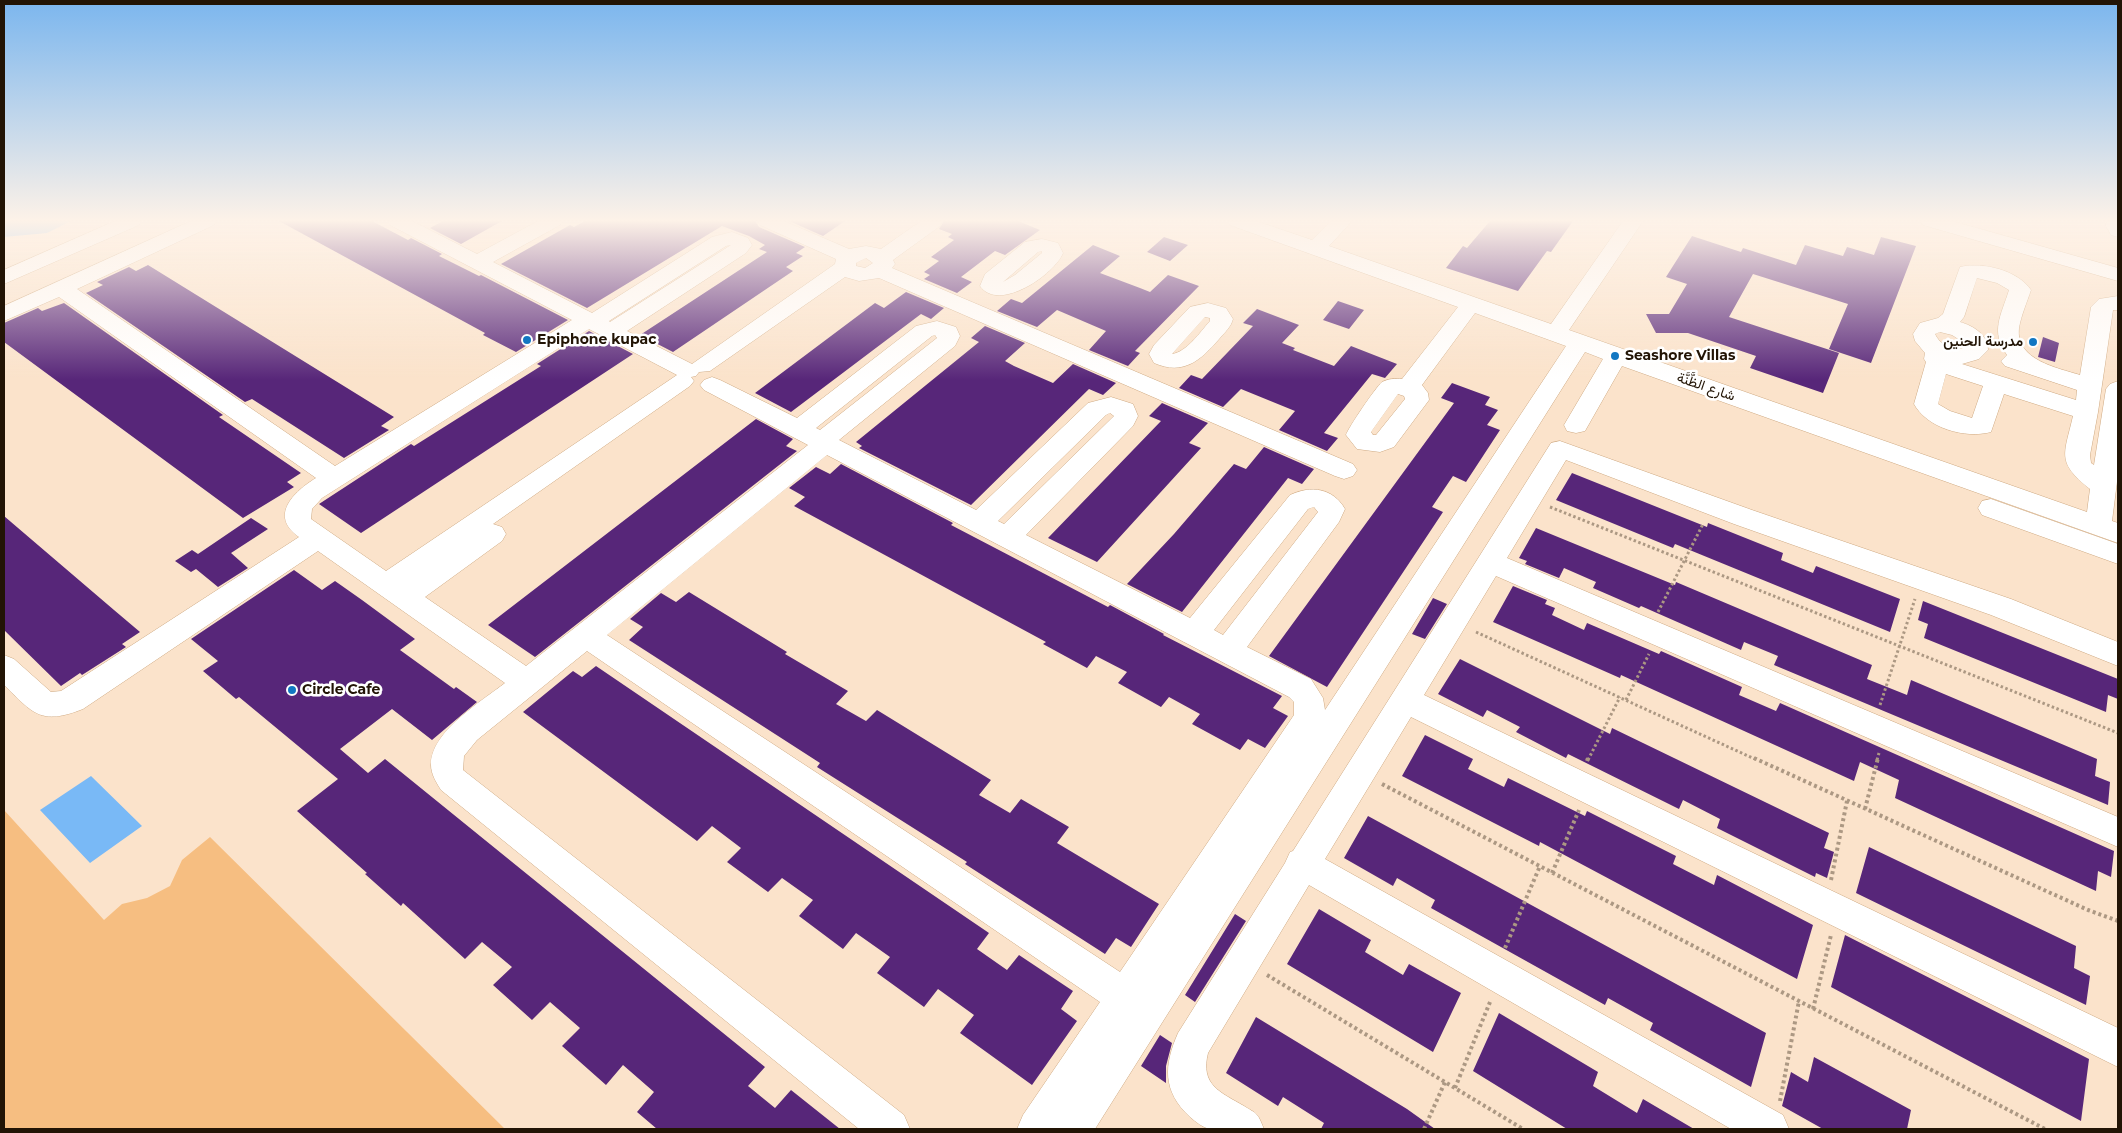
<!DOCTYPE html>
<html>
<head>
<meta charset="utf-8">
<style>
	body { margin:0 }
	#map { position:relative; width:2122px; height:1133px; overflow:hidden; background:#fbe3cb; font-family:Montserrat,sans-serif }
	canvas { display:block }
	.frame { position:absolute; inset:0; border:5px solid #221405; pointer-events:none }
</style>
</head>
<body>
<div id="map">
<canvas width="2122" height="1133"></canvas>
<div class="frame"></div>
</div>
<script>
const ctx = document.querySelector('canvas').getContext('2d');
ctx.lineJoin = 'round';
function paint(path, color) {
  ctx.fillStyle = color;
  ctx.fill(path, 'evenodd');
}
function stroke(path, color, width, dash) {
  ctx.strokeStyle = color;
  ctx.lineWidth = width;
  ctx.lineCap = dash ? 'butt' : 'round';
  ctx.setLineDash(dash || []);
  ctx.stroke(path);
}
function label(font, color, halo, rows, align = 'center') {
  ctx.font = font + ' Montserrat,Vazirmatn,sans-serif';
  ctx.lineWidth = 5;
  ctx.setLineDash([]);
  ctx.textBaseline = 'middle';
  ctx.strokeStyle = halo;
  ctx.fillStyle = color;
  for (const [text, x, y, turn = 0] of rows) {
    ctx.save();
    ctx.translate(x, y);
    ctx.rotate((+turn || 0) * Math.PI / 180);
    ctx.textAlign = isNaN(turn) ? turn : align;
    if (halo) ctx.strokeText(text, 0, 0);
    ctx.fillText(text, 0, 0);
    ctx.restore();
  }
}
const green = new Path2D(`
	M4,810l100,110 18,-16 25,-6 23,-12 12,-26 28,-23 295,292h-501z`);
const water = new Path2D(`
	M4,221h67l-24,12 -43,4z
	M91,776l51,50 -52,37 -50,-53z`);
const building = new Path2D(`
	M279,221h93l36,19 3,-2 31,16 -3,2 40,20 2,-1 87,45 -52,32 -33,-17 2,-2z
	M443,221h59l-41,23 -31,-16z
	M585,221h170l4,6 46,20 -9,6 7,3 -17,11 7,4 -120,81 -33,-17 127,-83 -8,-3 6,-4 -16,-9 -27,-10 -135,82 -86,-44 69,-39 4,2z
	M789,221h56l-22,15z
	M944,221h74l22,9 -35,25 -10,-4 -34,26 11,5 -15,11 -33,-14 6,-4 -6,-3 15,-11 -8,-4 23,-17 -6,-3 4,-3 -13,-5z
	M1490,221h83l-22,31 -4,-1 -29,40 -72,-23 17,-22 4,2z
	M1692,236l49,16 2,-4 53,17 9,-20 38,11 4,-9 27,8 7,-18 35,9 -45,117 -42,-14 19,-45 -95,-30 -24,43 110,36 -16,40 -73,-25 6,-12 -68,-23h-32l-10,-19h23l18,-30 -21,-7z
	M1164,237l24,8 -18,16 -23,-9z
	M1093,245l27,11 -20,17 40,15 10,4 18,-17 31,11 -64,65 5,2 -12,13 -39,-16 17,-19 -49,-21 -20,17 -40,-16 14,-12 11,4z
	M148,265l246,152 -13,9 8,4 -45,28 -92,-59 -7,3 -159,-109 17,-8 -6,-3 32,-15 7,4z
	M906,292l38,16 -13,11 -10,-5 -130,98 -36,-19 120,-90 9,5z
	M1338,301l26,9 -15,19 -26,-9z
	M64,303l159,112 -4,2 82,56 -14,9 7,5 -51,31 -239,-176v-19l34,-15 4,3z
	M1257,309l42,16 -17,18 13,5 -2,2 41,16 17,-20 46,18 -12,14 -13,-4 -48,59 14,5 -11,13 -48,-21 16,-19 -54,-22 -18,18 -44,-19 12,-13 11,4 51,-53 -10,-3z
	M985,326l40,17 -20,18 9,5 39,17 20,-19 43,19 -13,12 -14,-6 -118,116 -112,-57 3,-2 -6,-4 123,-100 -8,-4z
	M589,331l44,23 -272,179 -42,-29 92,-60 3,2 127,-80 -4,-2z
	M2043,337l16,6 -4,19 -17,-5z
	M1452,383l38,14 -5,8 13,5 -11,15 13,5 -34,52 -13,-6 -21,31 11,5 -116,175 -58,-31 185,-253 -13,-5z
	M1162,403l46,20 -19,20 12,5 -104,114 -49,-24 113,-117 -12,-5z
	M756,419l37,20 -7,7 11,5 -262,206 -47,-32z
	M1264,447l50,22 -12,15 -14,-6 -106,134 -55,-28 47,-50 60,-70 12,5z
	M841,464l112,59 -2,2 46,24 111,58 2,-2 54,29 -1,1 119,61 -9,12 15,8 -23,32 -17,-9 -8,11 -48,-26 8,-10 -31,-17 -8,10 -43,-24 9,-11 -31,-16 -9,12 -44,-24 3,-2 -252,-136 11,-9 -16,-9 27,-21 14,7z
	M1572,473l135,54 1,-4 75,30 -2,7 32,13 3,-7 84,33 -10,33 -215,-88 -2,4 -117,-48z
	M4,516l110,94 26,22 -18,12 4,3 -44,28 -2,-2 -19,13 -57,-56z
	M251,518l17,11 -37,24 17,15 -30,19 -22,-18 -5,3 -16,-11 17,-11 6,4z
	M1536,528l139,57 1,-3 196,83 -5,14 40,16 4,-15 186,79 -2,17 15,6 -2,23 -334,-140 4,-9 -34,-14 -3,8 -100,-44 -2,2 -46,-20 3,-6 -32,-14 -5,10 -34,-14 2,-3 -8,-3z
	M294,570l28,20 13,-9 27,19 53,39 -15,11 54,39 2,-2 21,15 -45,38 -40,-31 -52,40 28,24 17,-14 380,308 -17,19 27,22 16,-18 49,39h-183l-20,-17 17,-20 -31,-27 -17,20 -44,-39 18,-18 -30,-26 -18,18 -39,-35 19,-18 -30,-25 -17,17 -62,-56 -2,3 -36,-32 2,-1 -70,-62 41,-32 -99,-82 -3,2 -33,-28 15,-10 -27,-22z
	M1513,586l34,14 -2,4 10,4 -3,7 32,15 3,-7 72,31 2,-3 81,36 -3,8 37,16 4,-8 334,148 -3,26 -13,-6 -2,20 -201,-93 4,-18 -39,-18 -6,19 -233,-106 -1,3 -127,-56z
	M689,592l98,60 -2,2 63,37 -12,13 30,17 11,-11 114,70 -12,15 31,18 11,-14 48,28 -12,16 102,61 -28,43 -15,-9 -11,16 -140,-90 2,-2 -150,-95 3,-4 -191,-123 14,-13 -13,-8 31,-26 15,9z
	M1433,598l14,6 -22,35 -13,-5z
	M1923,601l195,78v20l-10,-4 -2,17 -182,-74 4,-14 -10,-4z
	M1460,659l150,75 2,-6 217,105 -5,15 10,4 -7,26 -11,-5 -1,4 -98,-49 3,-9 -37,-19 -4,9 -111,-55 -2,4 -50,-26 4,-5 -33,-17 -4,7 -45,-23z
	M596,666l393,267 -12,16 30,21 12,-15 54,36 -12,18 16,12 -45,64 -72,-52 14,-18 -36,-26 -14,18 -47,-34 13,-16 -34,-24 -13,16 -44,-33 14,-16 -31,-22 -14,14 -41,-30 14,-14 -29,-22 -15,15 -174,-129 50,-41 9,6z
	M1425,735l48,24 -5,10 36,18 4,-9 77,38 2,-5 89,45 -3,8 41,21 3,-10 96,50 -16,54 -257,-137 -1,4 -137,-70z
	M1368,816l398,217 -15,54 -101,-57 3,-7 -45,-25 -3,7 -174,-97 4,-8 -38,-22 -4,8 -49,-28z
	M1869,847l207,99 -2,22 16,8 -4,29 -230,-112z
	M1319,909l52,31 -6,12 38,23 6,-11 52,29 -28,59 -146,-88z
	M1235,914l11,7 -51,81 -10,-7z
	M1845,935l244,124 -8,62 -250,-134z
	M1499,1013l99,59 -5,14 44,27 6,-14 51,30h-127l-94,-58z
	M1256,1017l151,92 28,20h-114l3,-6 -41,-26 -5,9 -52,-33z
	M1160,1035l12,8 -6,23v17l-25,-17z
	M1814,1057l97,53 -4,19h-84l-41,-23 9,-34 17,10z`);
const pathFar1 = new Path2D(`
	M1550,507l568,226
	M1658,612l45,-88
	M1476,632l281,128
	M1626,700l23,-46
	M1880,705l35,-106
	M1588,760l32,-63
	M1877,760l2,-7`);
const path = new Path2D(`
	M1754,758l334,152 30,11
	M1587,761l1,-3
	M1382,784l663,345
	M1865,809l13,-51
	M1552,873l27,-63
	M1831,880l16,-79
	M1505,948l35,-82
	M1267,975l256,154
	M1813,1009l18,-74
	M1455,1088l35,-86
	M1780,1101l19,-100
	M1424,1129l21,-47`);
const minor = new Path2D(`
	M115,221h27l-3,4 -135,59v-14z
	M191,221h26l-3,4 -137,64 258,177 237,-146 -182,-95 -3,-4h25l65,33 61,-33h25l-3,4 -67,37 99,51 120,-76 20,-5 16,6 4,7 -6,8 -119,78 65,33 143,-100 1,-5 -76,-34 -3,-4h27l65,28 17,-3 15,3 40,-28h21l-2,5 -47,34 2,4 -3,4 461,196 4,6 -4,6 -9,3 -9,-3 -456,-198 -20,3 -14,-4 -135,94 -11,1 -3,4 -5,1 3,4 -4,5 -197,138 9,3 4,7 -4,7 -77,56 101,69 282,-221 -104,-55 -4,-5 4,-5 8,-3 8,3 77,38 119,-92 21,-5 19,6 4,9 -5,10 -116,94 137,70 112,-107 23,-6 22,7 5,12 -5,10 -107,109 164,83 100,-123c21,-10 43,-7 55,14l-6,13 -92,125 64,32 12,19 2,12 241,-364 -91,-33 -53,72 6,8 1,7 -35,47 -14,5 -23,-3 -11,-14c2,-7 30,-48 36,-53 5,-3 14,-4 20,-3l56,-72 -228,-82 -3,-4h29l56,19 19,-19h21l-23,25 222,78 72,-103h20l-74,109 518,182 3,-23c-34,-27 -26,-34 -17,-73l-69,-22 -13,38c-26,7 -64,-4 -77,-28l12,-42 -2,-3 1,-6 -10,-12 -2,-7 7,-11 18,-5 5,-4 17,-47c24,-5 57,3 71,23 -4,12 -10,26 -12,38 -4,32 39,40 61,47l11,-68 8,-8 19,-3v14h-5l-15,102 -8,43 1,8 3,2 12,-76 4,-5 8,-3v93l-6,47 6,2v20l-496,-177 -37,65 -9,2 -9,-2 -3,-6 39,-66 -18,-7 -490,777h-78l6,-14 77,-113 -513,-351 -110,89 -13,16 -1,14 441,345 6,14h-51l-418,-339c-5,-8 -10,-16 -10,-25 -1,-33 51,-64 74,-82l-187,-132 -235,158c-43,17 -50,4 -79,-24v-30l10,4 37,33 10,-1 238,-154c-30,-21 -6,-45 17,-59l-257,-181 -55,24v-15zM731,245l-121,77 -1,-1 117,-75zM866,258l7,5 -8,5 -9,-2v-3zM1977,278l20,5 12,7c-8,26 -19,41 -2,65l-6,6 4,5 72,24 -1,10 -114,-36 17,-5 9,-9c0,-15 -14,-24 -28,-28l4,-5zM589,329l88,46 -291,196 -75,-52 1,-10 10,-11zM1940,332l12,3 14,9v3c-12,6 -26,-2 -31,-13zM935,335l2,3 -117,92 -4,-2 116,-92zM1946,374l37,12 -11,32 -22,-7 -12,-7zM1398,394l6,2 1,3 -29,36h-3l-2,-3zM1110,413l4,3 -110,108 -6,-3 108,-106zM827,455l462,242 5,5v13l-174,257 -513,-337zM1314,507l4,5 -95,123 -9,-5 94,-121z
	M1920,221h32l166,47v13l-195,-56z
	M2107,221h11v16l-7,-2 -5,-9z
	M1042,239l16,4 5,10c-8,21 -64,60 -83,33l5,-12 40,-32zM1042,251v2l-27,22 -12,7 35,-30z
	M1208,303l18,5 7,11c-2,8 -8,13 -13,19 -19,22 -36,38 -66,25l-5,-9 5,-9 36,-38zM1205,317l5,1v3c-10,11 -23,31 -38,33z
	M1560,441l192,69 259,89 107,43v24l-127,-51 -257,-91 -168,-64 -59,98 611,259v30l-622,-271 -72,119 694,333v39l-707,-350 -86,142 458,256 6,14h-58l-422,-244 -101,168c-8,32 12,39 36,53 4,3 10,5 13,9 3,3 5,10 7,14 -18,0 -38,3 -54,0 -7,-1 -15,-8 -20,-12 -28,-26 -26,-52 -12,-84l107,-170 5,-11 3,-1 258,-408z
	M1991,499l127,45v20l-136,-49 -4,-7 4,-7z`);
const markers = [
	[527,340,5,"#1277c2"],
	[2033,342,5,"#1277c2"],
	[1615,356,5,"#1277c2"],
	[292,690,5,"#1277c2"]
];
const poiNames = [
	["Epiphone kupac",537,340],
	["مدرسة الحنين",2023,342,"right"],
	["Seashore Villas",1625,356],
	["Circle Cafe",302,690]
];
const streetNames = [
	["شارع الظَّنَّة",1706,387,19]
];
paint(green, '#f6be81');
paint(water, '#79b9f6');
paint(building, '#572679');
stroke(minor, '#cea982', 1);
stroke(pathFar1, '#ac9883', 3, [2.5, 2.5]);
stroke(path, '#ac9883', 4, [3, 3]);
paint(minor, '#fff');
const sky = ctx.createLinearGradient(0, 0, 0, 380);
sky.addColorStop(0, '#7bb6ee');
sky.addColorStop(0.58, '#fdf2e8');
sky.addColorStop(1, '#fdf2e800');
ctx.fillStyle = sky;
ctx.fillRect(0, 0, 2122, 380);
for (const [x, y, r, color] of markers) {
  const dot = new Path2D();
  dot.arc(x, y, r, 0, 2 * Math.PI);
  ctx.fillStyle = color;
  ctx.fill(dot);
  stroke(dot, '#fff', 2);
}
label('bold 14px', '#221405', '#fff', poiNames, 'left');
label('14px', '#221405', '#fff', streetNames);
</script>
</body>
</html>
